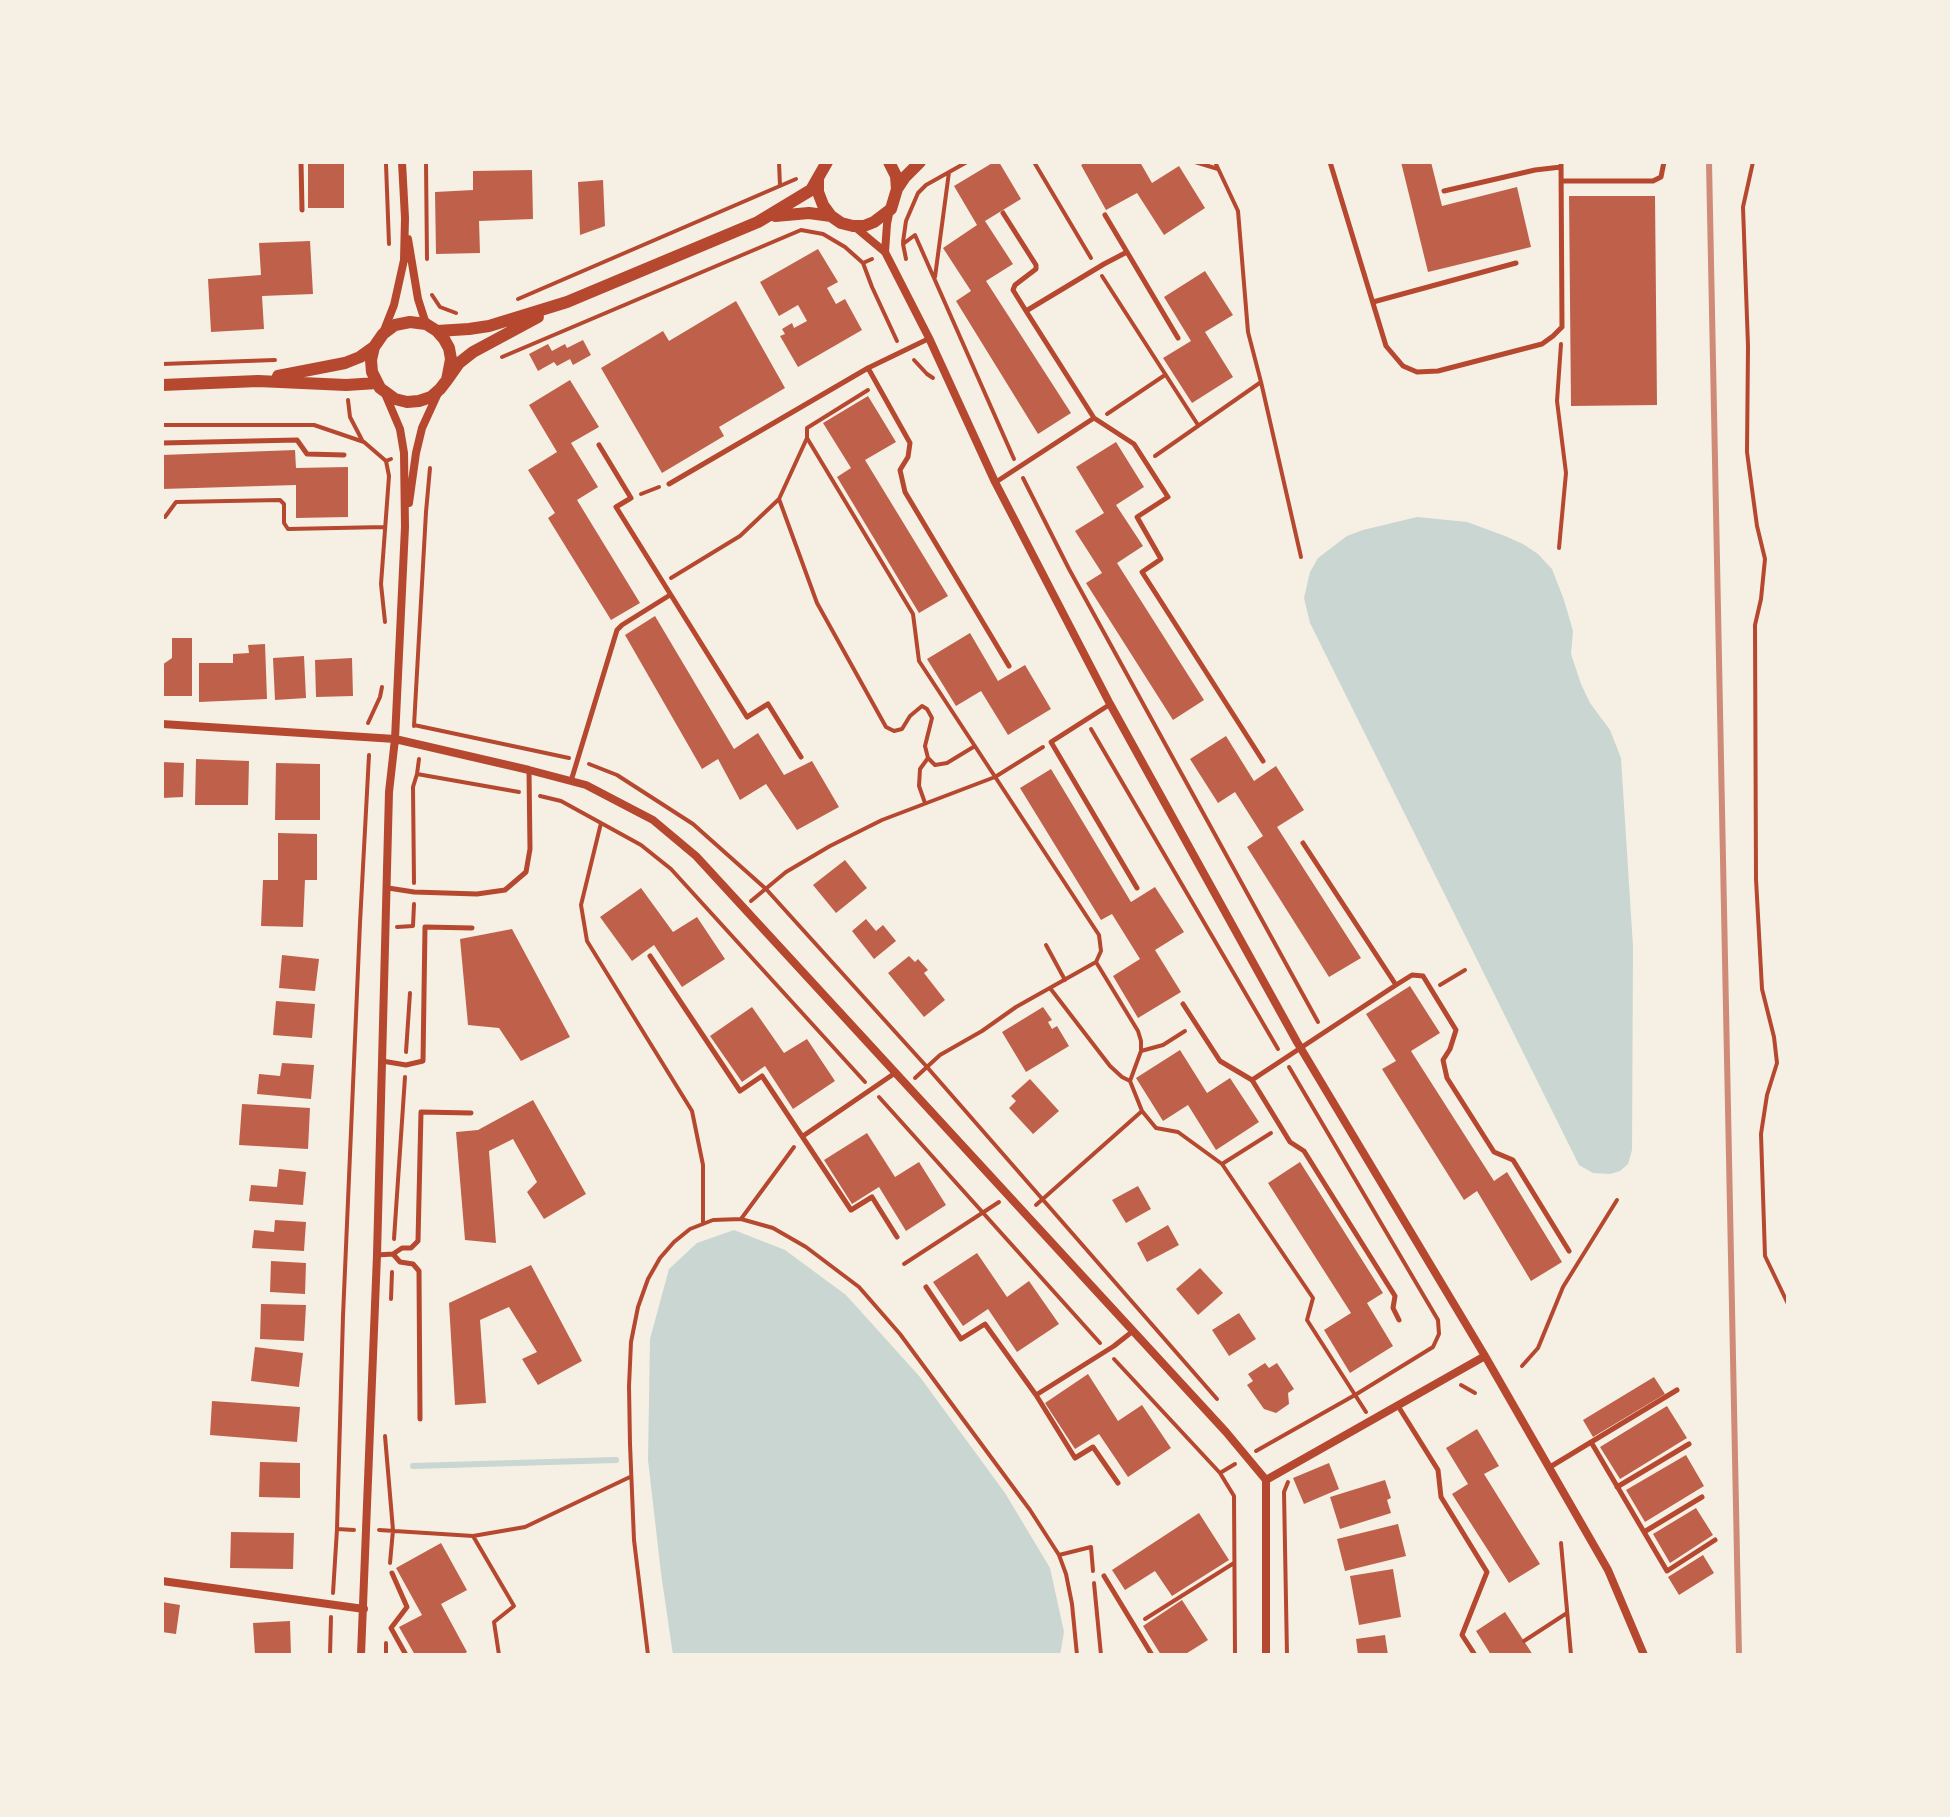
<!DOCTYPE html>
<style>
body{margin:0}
#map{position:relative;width:1950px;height:1817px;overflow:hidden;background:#f6efe4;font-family:"PT Sans",sans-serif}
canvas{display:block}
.frame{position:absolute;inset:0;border:164px solid #f6efe4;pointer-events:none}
</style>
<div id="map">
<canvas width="1950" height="1817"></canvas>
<div class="frame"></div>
</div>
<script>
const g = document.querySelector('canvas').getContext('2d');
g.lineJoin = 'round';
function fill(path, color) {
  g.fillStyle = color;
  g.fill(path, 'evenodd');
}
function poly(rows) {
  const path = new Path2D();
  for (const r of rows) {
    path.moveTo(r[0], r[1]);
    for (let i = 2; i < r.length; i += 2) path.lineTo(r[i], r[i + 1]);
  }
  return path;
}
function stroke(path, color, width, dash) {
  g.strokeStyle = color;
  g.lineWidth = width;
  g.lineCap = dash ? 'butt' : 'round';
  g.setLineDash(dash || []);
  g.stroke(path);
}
const water = poly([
 [1417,517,1467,522,1505,536,1523,544,1538,554,1552,569,1564,600,1573,631,1571,654,1581,684,1590,703,1610,730,1621,758,1633,947,1632,1150,1628,1164,1620,1171,1610,1174,1593,1173,1579,1165,1310,623,1304,598,1310,572,1318,558,1347,536,1363,530],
 [734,1230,785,1250,846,1295,920,1377,1005,1493,1050,1568,1064,1632,1060,1655,673,1655,661,1573,648,1460,650,1339,669,1269,697,1243]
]);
const stream = poly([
 [413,1466,616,1460]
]);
const building = poly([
 [308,162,344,162,344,208,308,208],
 [994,162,999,162,1021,199,985,221,1013,264,986,281,1071,413,1038,434,956,301,971,291,943,248,977,225,954,186],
 [1087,162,1140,162,1152,183,1179,166,1205,208,1164,235,1137,193,1106,210,1081,165],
 [1401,162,1431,162,1442,206,1517,187,1531,247,1428,272],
 [532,170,533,219,479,221,480,253,436,254,435,192,473,190,473,171],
 [603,180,605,226,580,235,578,182],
 [1569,196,1655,196,1657,405,1571,406],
 [310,241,313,294,262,296,264,329,211,332,208,279,261,275,259,243],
 [818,249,838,282,827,288,836,304,845,299,862,330,798,367,780,336,785,334,782,329,792,323,794,328,807,321,798,305,779,316,760,282],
 [1205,271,1233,315,1205,332,1233,377,1192,403,1163,358,1191,341,1164,297],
 [736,301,785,388,719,427,724,436,662,473,601,368,663,331,669,341],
 [583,340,591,355,573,365,570,359,557,366,554,362,538,371,529,354,548,344,552,351,565,344,567,348],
 [570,380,599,427,571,443,598,487,577,500,640,603,611,620,548,518,555,513,528,470,557,452,529,405],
 [868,396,896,442,865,460,948,596,919,613,837,477,851,468,823,423],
 [1116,442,1144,487,1116,505,1143,546,1117,563,1204,700,1173,720,1086,583,1102,573,1075,531,1104,513,1076,467],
 [295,450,296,468,348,467,348,517,296,518,296,485,162,489,162,455],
 [655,616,734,749,758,733,784,775,812,761,839,807,797,830,766,784,740,800,718,759,702,769,625,635],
 [970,633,998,681,1025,665,1051,709,1008,735,981,691,956,706,927,659],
 [172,638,192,638,192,696,162,696,162,665,172,658],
 [265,644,267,699,199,702,199,663,233,663,233,654,249,653,248,645],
 [304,656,306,698,275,700,273,658],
 [352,658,353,696,316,697,315,660],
 [1226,736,1254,781,1276,766,1304,810,1277,827,1361,958,1329,977,1247,847,1263,836,1235,792,1218,803,1190,759],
 [196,759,249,761,248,805,195,805],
 [162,762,184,763,183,797,162,798],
 [276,763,320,764,320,820,275,820],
 [1051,769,1131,902,1155,887,1184,932,1155,950,1181,992,1138,1018,1113,976,1140,959,1112,914,1101,920,1020,788],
 [278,833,317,834,317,880,305,880,303,927,261,926,263,880,278,880],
 [845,860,867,888,836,913,813,885],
 [641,888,673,932,697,917,725,959,682,987,654,945,632,961,600,917],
 [866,919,876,931,883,925,896,941,874,959,852,931],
 [512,929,570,1037,521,1061,499,1028,468,1025,460,939],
 [282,955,319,959,315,991,279,988],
 [909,956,915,962,918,959,928,970,924,973,945,1000,924,1017,888,973],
 [1410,986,1440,1033,1411,1051,1494,1181,1507,1172,1562,1262,1531,1281,1477,1191,1464,1200,1382,1069,1396,1061,1366,1014],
 [276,1001,315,1004,312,1038,273,1035],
 [752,1007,784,1053,807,1039,835,1081,793,1109,765,1066,742,1082,710,1036],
 [1043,1007,1052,1020,1048,1022,1052,1029,1057,1026,1069,1046,1026,1072,1002,1032],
 [1180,1050,1207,1093,1230,1078,1259,1122,1216,1150,1188,1105,1163,1121,1136,1078],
 [282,1063,314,1065,311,1099,257,1094,259,1074,280,1076],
 [1030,1079,1059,1111,1033,1134,1009,1108,1016,1101,1011,1096],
 [533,1100,586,1194,544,1219,527,1192,537,1182,513,1139,489,1151,496,1243,465,1240,456,1132,478,1130],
 [242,1104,310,1108,308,1149,239,1145],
 [867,1133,895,1177,919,1162,946,1205,906,1231,879,1187,852,1204,824,1160],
 [1300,1162,1383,1293,1367,1303,1393,1346,1350,1373,1324,1330,1351,1313,1268,1183],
 [279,1169,306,1172,303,1205,249,1201,251,1185,277,1187],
 [1138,1186,1151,1209,1126,1223,1112,1200],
 [275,1220,306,1222,304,1251,252,1248,254,1230,274,1232],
 [1168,1225,1179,1245,1147,1262,1137,1243],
 [977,1253,1007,1297,1029,1281,1059,1324,1017,1352,988,1309,963,1326,933,1282],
 [271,1261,306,1263,305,1294,270,1292],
 [531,1265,582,1361,538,1385,522,1359,537,1352,509,1307,480,1320,486,1403,455,1405,449,1303],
 [1200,1268,1223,1293,1198,1315,1176,1289],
 [261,1304,306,1305,304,1341,260,1339],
 [1239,1313,1256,1339,1229,1356,1212,1330],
 [255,1347,303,1353,299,1387,251,1381],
 [1265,1363,1269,1368,1277,1363,1294,1389,1288,1393,1289,1404,1276,1413,1264,1409,1247,1385,1253,1381,1248,1374],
 [1088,1374,1118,1421,1142,1405,1171,1448,1128,1477,1099,1434,1075,1449,1045,1403],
 [1654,1377,1665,1394,1593,1437,1583,1420],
 [212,1401,300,1407,297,1442,210,1435],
 [1667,1406,1687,1438,1620,1479,1600,1447],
 [1477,1429,1499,1466,1484,1474,1540,1564,1509,1583,1452,1494,1468,1484,1446,1448],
 [1686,1455,1704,1486,1645,1522,1626,1490],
 [260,1462,300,1463,300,1498,259,1497],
 [1329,1463,1339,1489,1304,1504,1293,1478],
 [1385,1480,1391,1498,1387,1500,1391,1513,1340,1529,1330,1497],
 [1696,1508,1713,1535,1670,1563,1653,1534],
 [1199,1513,1229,1560,1172,1596,1155,1571,1125,1590,1112,1570],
 [1398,1524,1406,1556,1345,1571,1337,1539],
 [231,1532,294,1533,293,1569,230,1568],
 [441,1543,467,1590,441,1604,467,1652,462,1655,415,1655,399,1627,422,1615,396,1568],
 [1703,1555,1714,1573,1679,1595,1668,1577],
 [1393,1569,1401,1617,1359,1625,1350,1576],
 [1182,1600,1208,1640,1184,1655,1161,1655,1143,1626],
 [162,1602,180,1605,176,1634,162,1632],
 [1505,1612,1533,1655,1491,1655,1476,1631],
 [290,1621,291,1655,255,1655,253,1623],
 [1385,1635,1388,1655,1358,1655,1356,1639]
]);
const path = poly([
 [426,162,427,259],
 [779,162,780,186],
 [1034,162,1091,258],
 [1195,162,1218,169],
 [1215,162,1238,211,1248,332,1261,382,1301,557],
 [1753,162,1743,207,1748,346,1747,452,1757,526,1765,559,1761,599,1755,625,1756,879,1762,989,1774,1037,1777,1063,1767,1095,1761,1134,1765,1256,1788,1304],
 [386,164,389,244],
 [903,242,906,221,918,193,926,185,967,162],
 [906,259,903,244,915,235,1014,459],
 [863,263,872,287,897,341],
 [1102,276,1198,425],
 [935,277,949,172],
 [432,295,440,307,456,313],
 [518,299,796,179],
 [502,357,801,230,823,234,845,247,863,263,872,259],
 [914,360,927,374,933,378],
 [162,364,275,360],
 [348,400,350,417,362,440],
 [1107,414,1165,375],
 [162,425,314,425,364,442,386,461,391,459],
 [807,438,913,614,919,661,1099,935,1101,951,1096,962,1016,1007,982,1031,940,1055,915,1078],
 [1155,456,1261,382],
 [1023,478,1069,569,1318,1022],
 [641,494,659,487],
 [779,499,817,603,886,727,894,731,902,729,910,716,922,706,927,709,932,718,925,746,928,758,935,765,947,763,975,746],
 [162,517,165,517,176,502,280,500,284,504,284,523,288,529,385,527],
 [1559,548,1566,473,1557,401,1561,344],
 [671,578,740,536,779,499,807,438,807,428,868,390],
 [385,622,381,584,389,476,386,461],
 [368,723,380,697,382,687],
 [414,725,569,758],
 [414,726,426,512,430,468],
 [1091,729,1278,1049],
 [419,759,417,774,519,792],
 [589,764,617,775,693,824,766,889,927,1067,1217,1399],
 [540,796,561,801,641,845,671,869,865,1082],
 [925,803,919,786,920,769,928,758],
 [601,823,581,905,587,941,692,1111,703,1165,703,1224],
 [414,883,413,787,417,774],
 [751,901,786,872,830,846,882,820,995,777,1043,747],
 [397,927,413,926,414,904],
 [1046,945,1065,980],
 [1096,962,1138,1031,1141,1041,1141,1051,1130,1081,1142,1111,1156,1128,1178,1132,1222,1164,1313,1298,1307,1320,1366,1412],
 [1440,985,1465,970],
 [1050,988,1110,1066,1122,1077,1130,1081],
 [1141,1051,1163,1045,1185,1031],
 [406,1052,410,993],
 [879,1097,1100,1343],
 [1222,1164,1271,1133],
 [1036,1205,1142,1111],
 [741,1219,794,1147],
 [394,1239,405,1077],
 [904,1264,999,1202],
 [391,1299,392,1272],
 [1114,1359,1220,1473,1234,1496,1235,1655],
 [1522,1366,1538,1348,1563,1287,1617,1200],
 [1461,1385,1475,1393],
 [385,1436,393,1530,390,1563],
 [1256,1451,1355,1395,1433,1347,1439,1334,1438,1320,1289,1067],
 [1220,1473,1235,1464],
 [337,1529,354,1530],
 [379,1530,473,1536,514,1606,494,1622,499,1655],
 [473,1536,525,1527,630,1477],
 [1561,1543,1571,1655],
 [1059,1555,1091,1547,1093,1571],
 [1094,1583,1101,1655],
 [333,1593,337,1529,343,1316,360,923,369,755],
 [1145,1619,1234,1563],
 [1524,1641,1567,1613],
 [330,1655,331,1617],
 [386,1655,386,1643],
 [648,1655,634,1540,630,1444,629,1386,631,1342,638,1307,648,1279,660,1258,674,1242,690,1229,713,1220,741,1219,773,1228,806,1247,859,1287,900,1334,1030,1510,1059,1555,1066,1574,1072,1604,1077,1655],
 [1287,1655,1284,1492,1288,1482]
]);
const service = poly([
 [301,162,302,210],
 [1330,162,1386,346,1403,366,1417,372,1438,371,1542,344,1553,336,1562,327,1561,162],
 [1562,181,1653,181,1661,177,1664,162],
 [1444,191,1535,170,1561,167],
 [1003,213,1036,265,1036,269,1015,285,1013,290,1026,311],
 [1105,215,1127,252],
 [1373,302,1516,263],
 [928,339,868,368,910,443,908,457,900,470,905,492,1009,666],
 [1094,418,1134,444,1168,497,1137,517,1161,559,1142,572,1263,761],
 [162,443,297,440,307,454,344,455],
 [599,445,631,498,616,507,747,717,768,704,801,757],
 [996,482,1094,418,1026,311,1104,264,1127,252,1178,338],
 [669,484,868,368],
 [1109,705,1051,742,1137,888],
 [571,781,617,630,622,625,670,595],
 [1303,843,1396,985,1252,1080,1290,1142,1304,1151,1395,1296,1393,1308,1399,1320],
 [388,888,414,892,477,894,505,890,526,872,530,849,529,770],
 [650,956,740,1091,762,1076,851,1210,872,1197,897,1237],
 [1396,985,1412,975,1423,976,1456,1030,1450,1049,1443,1060,1447,1078,1494,1152,1513,1160,1569,1251],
 [1183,1004,1220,1061,1252,1080],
 [382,1061,406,1065,423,1061,425,927,472,928],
 [803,1136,895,1073],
 [393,1254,400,1262,413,1264,419,1271,420,1419],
 [377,1255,393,1254,402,1248,411,1248,418,1241,421,1112,471,1113],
 [926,1287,961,1339,985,1324,1036,1395,1075,1458,1093,1447,1118,1483],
 [1036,1395,1114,1346,1133,1331],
 [1398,1406,1438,1470,1441,1497,1487,1572,1462,1635,1475,1655],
 [1591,1442,1667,1571,1715,1540],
 [1550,1467,1677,1390],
 [1617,1487,1689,1444],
 [1644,1532,1702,1497],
 [392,1573,407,1607,391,1628,406,1655],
 [1104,1576,1152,1655]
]);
const minor = poly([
 [855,227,885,252,929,338,995,482,1110,704,1297,1042,1485,1356,1608,1570,1644,1655],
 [408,239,418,299,426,324],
 [885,252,887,224,890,209],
 [383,333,394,305,404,260,405,218,402,162],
 [409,503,416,453,422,428,438,393],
 [162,724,395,739,529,770,586,785,653,820,696,856,1226,1432,1266,1480,1266,1655],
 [1266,1480,1485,1356],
 [162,1581,364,1609],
 [361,1655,377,1255,389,792,395,739,405,527,404,453,400,429,386,396]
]);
const tertiary = poly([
 [889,162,896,176,897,189],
 [818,178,818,192,823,205,831,216,841,223,853,226,864,226,874,222,891,209,897,189,905,177,920,162],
 [775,216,809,213,831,216],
 [437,331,469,329,489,326,567,302,758,222,811,190,827,162],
 [278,376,345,363,360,357,374,347],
 [447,380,451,359,449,348,444,339,437,331,426,324,410,322,395,325,383,334,374,347,371,360,372,372,380,388,395,399,407,402,419,401,431,397,440,389,447,380,459,363,473,352,538,317],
 [162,385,258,381,346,385,377,383]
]);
const rail = poly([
 [1709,162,1739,1655]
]);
fill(water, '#c9d6d2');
stroke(stream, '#c9d6d2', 6);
fill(building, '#bf614a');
stroke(path, '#b5482f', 4);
stroke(service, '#b5482f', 5);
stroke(minor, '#b5482f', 8);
stroke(tertiary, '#b5482f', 12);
stroke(rail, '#cf8b77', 6);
</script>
